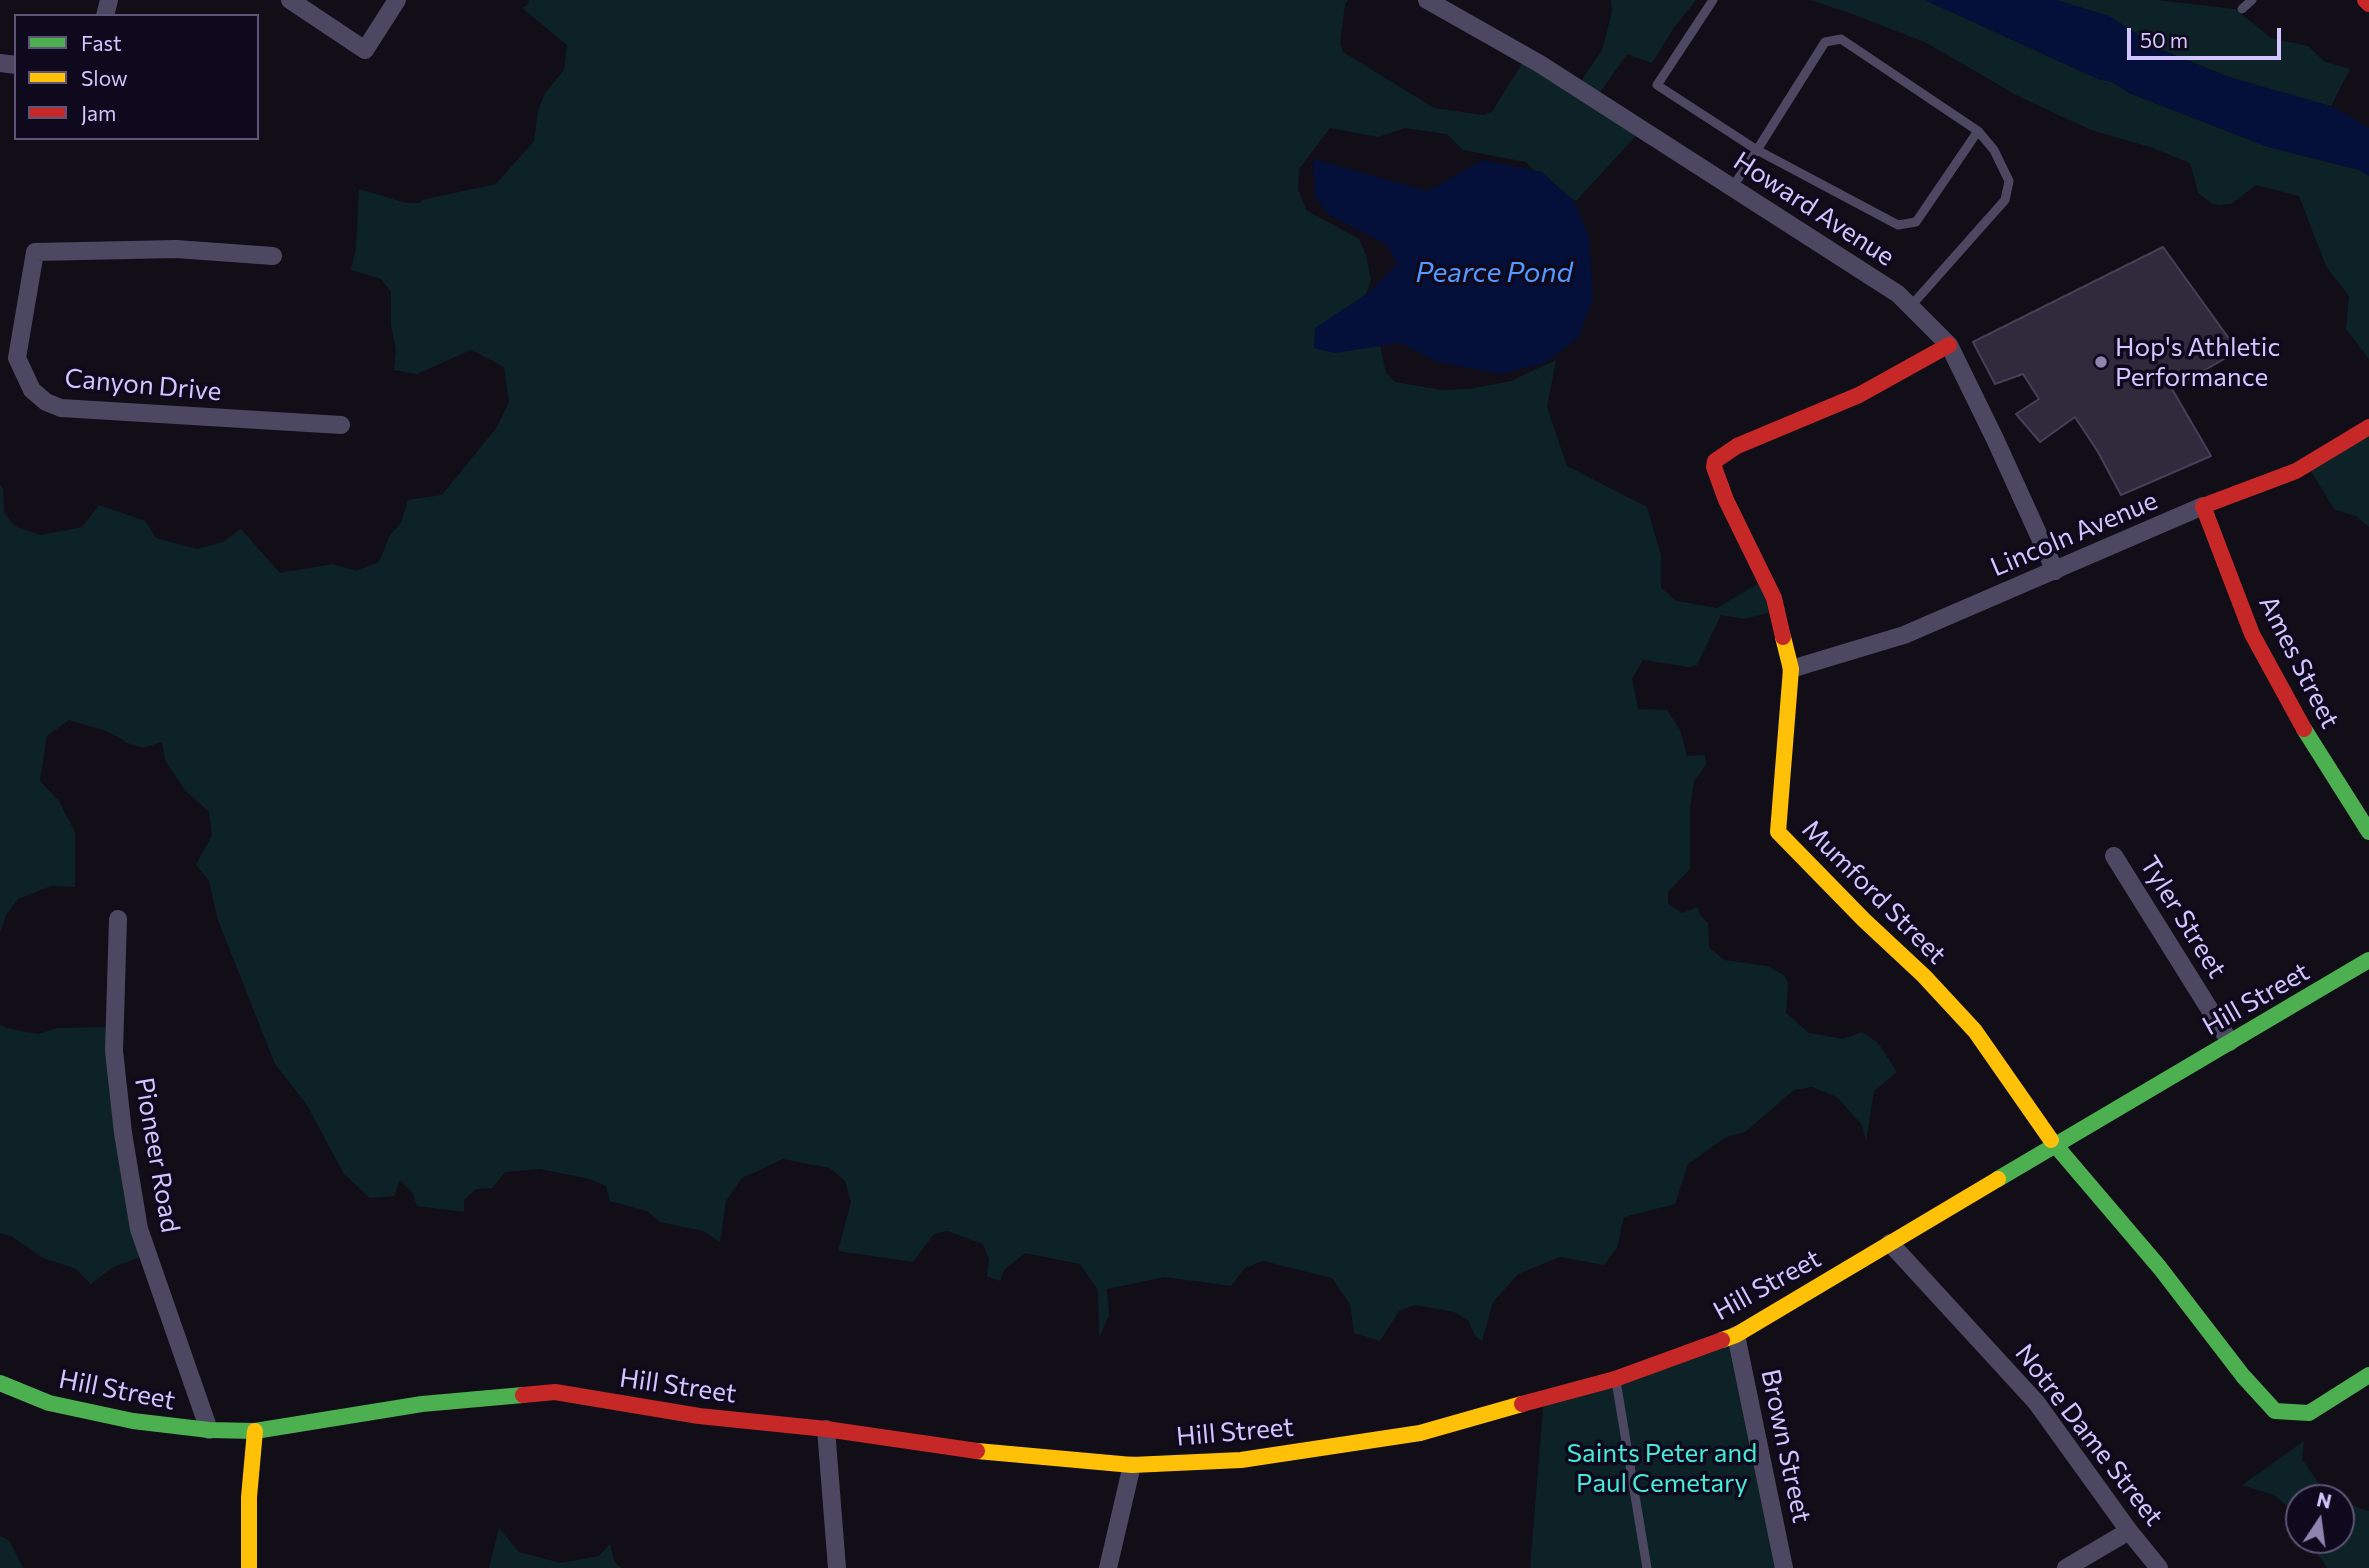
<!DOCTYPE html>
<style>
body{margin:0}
#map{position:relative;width:2369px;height:1568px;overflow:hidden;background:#110e18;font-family:Commissioner,sans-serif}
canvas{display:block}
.legend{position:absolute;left:14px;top:14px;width:245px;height:126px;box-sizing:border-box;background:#0f091d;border:2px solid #5d5477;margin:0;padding:9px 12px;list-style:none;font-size:21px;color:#d3c5ff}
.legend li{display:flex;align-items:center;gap:14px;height:35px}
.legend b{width:35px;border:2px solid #5d5477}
.north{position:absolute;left:2285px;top:1484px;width:70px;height:70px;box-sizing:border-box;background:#0f091d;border:2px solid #5d5477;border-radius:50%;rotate:13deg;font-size:19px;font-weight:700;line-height:28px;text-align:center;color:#d3c5ff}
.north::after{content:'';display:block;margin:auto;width:24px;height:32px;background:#8f85ae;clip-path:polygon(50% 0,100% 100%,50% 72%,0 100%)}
.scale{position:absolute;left:2127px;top:28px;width:154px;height:32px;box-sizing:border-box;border:4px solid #d3c5ff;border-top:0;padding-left:9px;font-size:21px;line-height:24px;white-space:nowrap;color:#d3c5ff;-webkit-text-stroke:5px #0f091d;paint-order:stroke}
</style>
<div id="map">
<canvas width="2369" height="1568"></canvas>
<ul class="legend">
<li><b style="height:9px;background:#4caf50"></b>Fast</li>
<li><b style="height:9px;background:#ffc107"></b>Slow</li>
<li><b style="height:9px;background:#c62828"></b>Jam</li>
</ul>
<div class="north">N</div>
<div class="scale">50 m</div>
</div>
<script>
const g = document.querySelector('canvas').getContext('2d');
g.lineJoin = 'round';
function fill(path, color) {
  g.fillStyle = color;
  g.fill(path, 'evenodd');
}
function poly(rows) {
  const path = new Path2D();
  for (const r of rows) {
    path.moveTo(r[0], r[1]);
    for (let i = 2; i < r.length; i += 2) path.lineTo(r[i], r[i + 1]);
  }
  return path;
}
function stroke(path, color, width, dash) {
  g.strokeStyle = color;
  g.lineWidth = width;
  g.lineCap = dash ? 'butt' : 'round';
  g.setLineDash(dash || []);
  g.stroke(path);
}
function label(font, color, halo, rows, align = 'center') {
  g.font = font + ' Commissioner,sans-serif';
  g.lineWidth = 7;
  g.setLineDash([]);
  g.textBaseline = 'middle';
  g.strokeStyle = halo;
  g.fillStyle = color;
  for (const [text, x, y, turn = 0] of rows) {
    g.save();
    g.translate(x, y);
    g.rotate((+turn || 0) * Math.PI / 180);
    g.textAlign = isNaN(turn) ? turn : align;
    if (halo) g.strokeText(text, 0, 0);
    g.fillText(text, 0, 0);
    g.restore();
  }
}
const green = poly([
 [529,0,1348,0,1345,4,1340,43,1343,52,1434,108,1483,115,1492,112,1526,57,1579,84,1602,50,1612,12,1611,0,1696,0,1673,29,1652,63,1627,54,1599,94,1642,129,1576,201,1544,182,1526,162,1463,150,1447,134,1405,128,1378,137,1330,128,1299,169,1298,189,1306,210,1359,239,1366,255,1371,280,1357,322,1380,345,1386,373,1395,382,1441,390,1469,389,1511,381,1556,360,1547,407,1567,466,1647,507,1661,555,1661,588,1677,601,1717,608,1764,580,1779,610,1744,619,1721,615,1697,665,1689,667,1643,660,1632,679,1638,709,1667,710,1680,730,1687,756,1705,755,1706,765,1694,781,1690,808,1690,869,1668,892,1668,904,1682,913,1698,907,1700,915,1708,923,1709,947,1724,960,1767,966,1784,975,1788,983,1786,1013,1809,1033,1843,1039,1862,1032,1878,1043,1897,1072,1874,1091,1866,1142,1862,1125,1837,1097,1812,1087,1794,1090,1745,1132,1726,1137,1688,1164,1675,1204,1624,1217,1617,1248,1604,1265,1560,1257,1518,1274,1493,1302,1482,1341,1475,1336,1468,1320,1454,1312,1415,1305,1399,1311,1380,1341,1354,1333,1350,1304,1332,1278,1263,1261,1245,1268,1231,1286,1165,1277,1107,1289,1109,1315,1099,1338,1098,1290,1080,1264,1025,1253,1004,1270,1000,1281,987,1276,989,1259,983,1244,947,1231,934,1234,913,1262,838,1251,851,1202,845,1181,830,1168,783,1159,742,1178,726,1201,720,1242,703,1231,660,1222,647,1211,610,1201,606,1186,590,1179,540,1169,505,1172,492,1188,476,1189,464,1200,464,1212,417,1206,413,1194,400,1180,394,1196,370,1198,344,1174,307,1105,275,1064,218,920,209,881,196,865,212,835,209,812,185,790,165,760,162,742,143,748,124,742,124,740,103,730,69,720,47,736,40,781,59,801,75,832,75,887,51,886,18,899,6,915,0,933,0,484,3,489,4,512,14,526,41,535,82,527,99,505,145,521,156,538,197,549,223,542,241,529,280,573,333,564,356,571,379,562,390,535,401,523,408,500,442,495,497,427,509,402,504,367,471,350,417,374,394,370,396,350,391,325,391,292,381,279,351,270,356,249,359,189,406,203,419,203,422,200,496,184,534,141,538,111,545,93,564,70,567,45,522,8,528,4],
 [1810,0,1925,0,2098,79,2112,82,2129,93,2268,147,2359,170,2369,176,2369,359,2346,329,2349,296,2326,266,2299,196,2256,185,2231,204,2219,205,2211,203,2198,193,2190,163,2150,147,2091,130,2016,95,1927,43,1852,14],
 [2056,0,2157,0,2235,9,2271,38,2308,46,2325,62,2350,69,2331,106,2251,86,2160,49,2109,16],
 [2369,429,2369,527,2357,517,2334,509,2308,466],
 [0,1024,6,1028,38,1034,58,1028,114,1027,144,1256,113,1267,91,1284,76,1269,41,1257,13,1237,0,1233],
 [1736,1335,1784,1568,1530,1568,1544,1398],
 [2304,1441,2302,1459,2322,1488,2340,1498,2299,1498,2299,1536,2287,1524,2287,1506,2274,1495,2242,1485],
 [2341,1499,2361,1509,2369,1511,2369,1568,2327,1568,2321,1558,2303,1540,2341,1540],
 [499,1528,519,1552,561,1563,599,1556,610,1544,614,1561,621,1568,489,1568],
 [0,1536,9,1540,23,1568,0,1568]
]);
const water = poly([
 [1925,0,2056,0,2109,16,2162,50,2226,76,2331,106,2353,118,2369,128,2369,176,2359,170,2268,147,2129,93,2112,82,2098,79],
 [1313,159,1428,191,1483,160,1542,172,1573,200,1589,237,1593,299,1578,338,1545,363,1502,374,1437,362,1400,343,1335,353,1314,348,1315,328,1368,293,1397,264,1386,244,1329,215,1315,197]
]);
const building = poly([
 [2163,247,2238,351,2172,389,2211,456,2121,495,2098,452,2075,417,2040,442,2016,414,2039,399,2023,374,1995,384,1973,342,2163,247]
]);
const lane = poly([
 [1713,0,1657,85,1757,150,1825,42,1841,39,1978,131,1994,150,2009,181,2005,200,1910,307],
 [2242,9,2252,0],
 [1732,188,1757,150,1898,225,1916,222,1978,131],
 [1616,1381,1647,1568]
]);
const street = poly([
 [290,0,365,50,397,0],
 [1427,0,1540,64,1898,294,1949,345,1995,439,2055,571],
 [105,16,109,0],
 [0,63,16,65],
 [273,256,176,249,35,252,17,358,32,390,46,402,61,408,341,425],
 [1791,669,1904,635,2203,506],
 [2114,856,2230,1042],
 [118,919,114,1051,123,1133,139,1229,209,1430],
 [1890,1243,2036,1402,2129,1531,2159,1568],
 [1736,1335,1784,1568],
 [826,1429,837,1568],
 [1108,1568,1132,1465],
 [2066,1568,2129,1531]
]);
const fast = poly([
 [2304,729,2369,832],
 [2051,1140,2160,1268,2243,1376,2275,1411,2309,1413,2369,1375],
 [1998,1179,2369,960],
 [0,1383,49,1403,133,1421,209,1430,255,1431,422,1404,523,1395]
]);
const slow = poly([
 [1783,637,1791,669,1778,832,1864,920,1924,976,1975,1031,2051,1140],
 [1722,1340,1736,1335,1998,1179],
 [977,1451,1132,1465,1241,1460,1420,1433,1522,1404],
 [249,1568,249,1497,255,1431]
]);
const jam = poly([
 [2365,0,2369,4],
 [1783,637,1774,598,1726,500,1714,467,1715,461,1737,446,1859,395,1949,345],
 [2304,729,2252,634,2203,506,2296,471,2369,427],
 [523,1395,555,1392,699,1416,826,1429,977,1451],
 [1522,1404,1615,1379,1722,1340]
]);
const markers = [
 [2101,362,7,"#8f85ae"]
];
const streetNames = [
 ["Howard Avenue",1814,209,33],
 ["Canyon Drive",143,385,5],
 ["Lincoln Avenue",2074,534,-23],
 ["Ames Street",2299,662,63],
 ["Mumford Street",1874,892,45],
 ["Tyler Street",2183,917,58],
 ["Hill Street",2256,999,-30],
 ["Pioneer Road",157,1155,80],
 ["Hill Street",1767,1285,-29],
 ["Hill Street",678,1386,8],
 ["Hill Street",117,1390,11],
 ["Hill Street",1235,1432,-5],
 ["Notre Dame Street",2089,1435,52],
 ["Brown Street",1786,1446,78]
];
const poiNames = [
 ["Hop's Athletic",2115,347],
 ["Performance",2115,377]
];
const parkNames = [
 ["Saints Peter and",1662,1453],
 ["Paul Cemetary",1662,1483]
];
const waterNames = [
 ["Pearce Pond",1494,273]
];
fill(green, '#0d2226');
fill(water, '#041039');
fill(building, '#2f2a3c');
stroke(building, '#463f58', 2);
stroke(lane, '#4d4862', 9);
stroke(street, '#4d4862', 18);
stroke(fast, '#4caf50', 16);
stroke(slow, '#ffc107', 16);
stroke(jam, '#c62828', 16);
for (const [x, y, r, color] of markers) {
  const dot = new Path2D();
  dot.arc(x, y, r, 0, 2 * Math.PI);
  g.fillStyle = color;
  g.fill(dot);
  stroke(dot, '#0f091d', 2.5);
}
label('26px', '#d3c5ff', '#0f091d', streetNames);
label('26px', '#d3c5ff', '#0f091d', poiNames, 'left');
label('26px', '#45ebd8', '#0f091d', parkNames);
label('italic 28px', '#5399ff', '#0f091d', waterNames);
</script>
